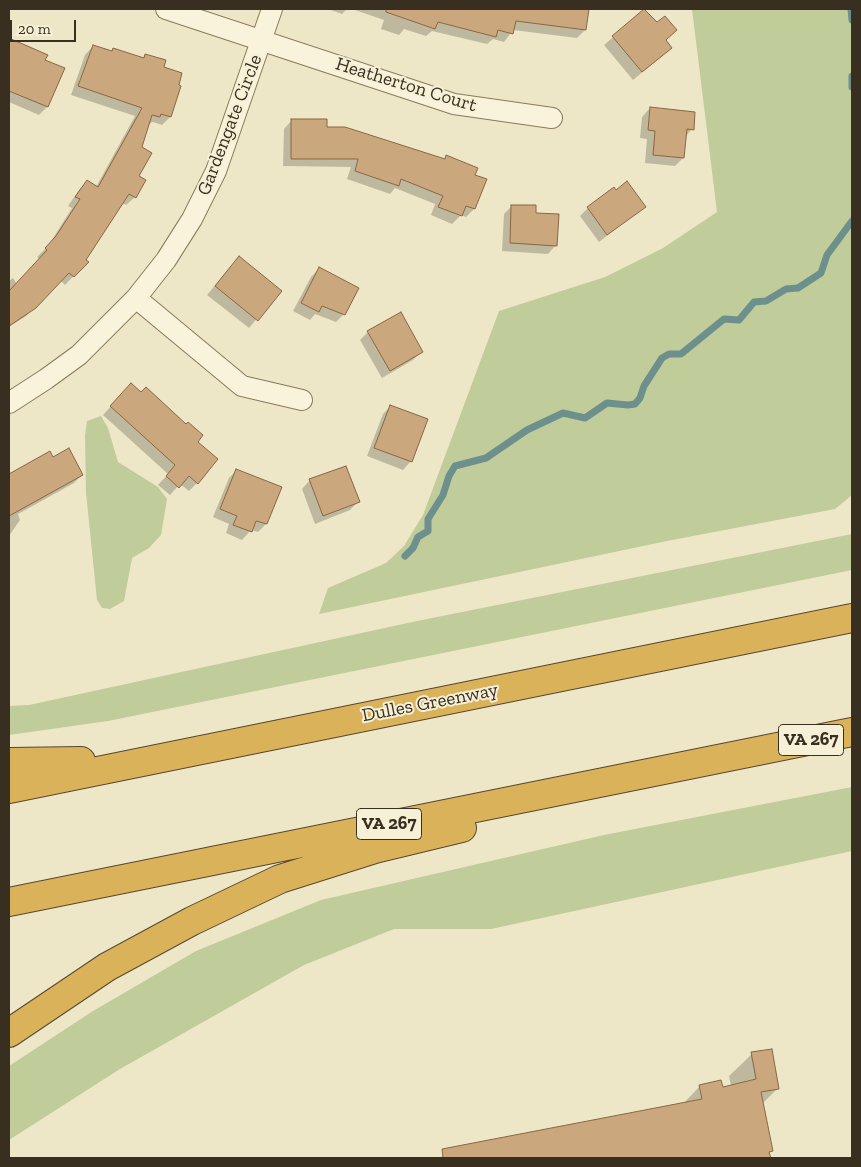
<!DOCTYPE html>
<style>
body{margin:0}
#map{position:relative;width:861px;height:1167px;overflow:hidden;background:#eee7c7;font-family:"Zilla Slab",serif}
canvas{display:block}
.frame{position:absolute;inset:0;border:10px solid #392f20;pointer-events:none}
.scale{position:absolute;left:10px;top:20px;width:66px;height:22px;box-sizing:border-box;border:2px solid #392f20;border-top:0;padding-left:6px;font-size:15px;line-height:18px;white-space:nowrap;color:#392f20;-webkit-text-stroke:4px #f5f0d6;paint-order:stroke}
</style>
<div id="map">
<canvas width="861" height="1167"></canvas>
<div class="frame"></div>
<div class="scale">20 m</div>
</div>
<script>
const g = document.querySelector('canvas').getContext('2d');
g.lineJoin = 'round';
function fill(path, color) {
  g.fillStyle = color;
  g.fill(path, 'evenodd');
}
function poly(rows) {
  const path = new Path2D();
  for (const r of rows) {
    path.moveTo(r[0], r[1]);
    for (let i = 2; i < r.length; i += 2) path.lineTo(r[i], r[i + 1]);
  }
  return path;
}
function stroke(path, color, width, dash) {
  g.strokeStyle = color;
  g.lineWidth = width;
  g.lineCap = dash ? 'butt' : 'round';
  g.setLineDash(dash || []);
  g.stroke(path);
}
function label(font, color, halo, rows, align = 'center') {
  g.font = font + ' "Zilla Slab",serif';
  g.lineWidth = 4;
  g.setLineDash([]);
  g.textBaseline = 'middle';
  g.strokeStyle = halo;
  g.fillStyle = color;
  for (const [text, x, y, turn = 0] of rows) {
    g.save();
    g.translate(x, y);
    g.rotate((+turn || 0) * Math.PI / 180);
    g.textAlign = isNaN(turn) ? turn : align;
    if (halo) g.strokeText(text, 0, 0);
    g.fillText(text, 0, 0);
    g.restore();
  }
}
const green = poly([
 [692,9,852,9,852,495,835,509,667,541,319,614,328,588,386,563,404,546,423,515,499,311,605,277,663,248,717,212],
 [101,416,108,428,118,462,158,487,167,499,161,535,149,548,132,558,124,601,110,609,102,608,97,600,86,493,85,435,87,421],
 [852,534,852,570,108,721,9,735,9,706,29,705,417,621],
 [852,787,852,851,491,929,394,929,304,965,120,1069,9,1140,9,1066,93,1011,196,951,321,900,604,835]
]);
const shadow = poly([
 [328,9,347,9,342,14],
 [352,9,588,9,585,30,577,38,513,30,504,42,493,39,487,44,432,31,426,36,404,29,399,35,381,29,384,20],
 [645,10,657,24,664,41,662,56,633,80,604,45],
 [93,46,111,52,114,49,142,59,145,55,163,68,181,74,170,117,162,125,153,122,148,124,140,148,135,197,126,205,122,203,85,260,87,262,65,285,60,280,26,316,9,327,9,281,13,278,17,284,40,259,37,257,48,246,72,208,68,206,79,190,87,181,96,187,135,116,71,95,85,55],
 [18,55,43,60,63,69,47,107,39,115,9,102,9,78],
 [650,108,692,129,685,137,683,158,675,166,645,163,647,139,640,138,642,117],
 [292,120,443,160,446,156,474,175,485,180,474,209,466,217,461,215,452,224,431,215,435,204,395,188,390,194,347,179,351,167,283,166,284,129],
 [512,206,556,245,548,254,502,251,504,214],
 [644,207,599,242,580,216,588,208],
 [231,266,280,291,249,328,207,295],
 [319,269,344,314,336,322,315,314,310,320,293,311,311,277],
 [368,332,421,352,413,360,382,378,360,340],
 [123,393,196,442,197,483,189,491,180,484,170,495,158,485,168,474,103,415],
 [391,406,411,461,403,470,367,456,383,414],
 [52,459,82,475,74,483,18,514,20,520,9,536,9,483],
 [237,470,280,487,266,524,258,532,251,530,242,540,226,533,229,524,213,517,229,478],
 [310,480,358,502,350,510,315,524,302,489],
 [752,1054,778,1088,762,1104,772,1151,768,1154,769,1158,440,1158,449,1150,682,1105,700,1086,722,1088,731,1086,729,1076]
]);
const stream = poly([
 [851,9,852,20],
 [852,76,852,87],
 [405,556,413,548,418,537,428,531,428,519,443,495,449,476,455,466,486,458,527,430,563,413,585,418,607,403,628,405,635,404,640,398,644,386,662,358,669,354,681,354,724,319,739,320,754,302,766,301,786,289,798,288,821,273,827,255,852,221]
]);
const building = poly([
 [386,9,589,9,586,30,516,21,513,34,498,30,496,37,438,22,435,29,386,12,386,9],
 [644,9,657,22,665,16,677,30,666,40,672,48,642,72,612,36,644,9],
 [9,38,48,55,45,60,65,68,48,107,9,91,9,38],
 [93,45,112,51,113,48,144,58,145,54,166,60,164,67,182,73,179,85,181,86,171,117,161,114,160,117,152,115,142,147,152,153,139,176,146,180,136,198,129,194,86,260,89,262,74,277,69,273,36,308,9,326,9,291,47,250,45,248,56,236,80,199,75,197,87,180,98,187,142,108,78,86,93,45],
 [650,107,695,112,694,130,687,129,684,158,653,155,655,131,648,130,650,107],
 [291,119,327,119,327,127,345,127,445,159,446,155,478,168,475,175,487,179,475,209,466,206,462,216,438,207,443,196,401,179,399,186,355,171,358,159,291,159,291,119],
 [627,181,646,207,607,235,587,207,614,187,616,190,627,181],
 [511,205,536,205,536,213,559,214,557,246,510,243,511,205],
 [239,256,282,291,258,321,215,286,239,256],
 [319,267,359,288,345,315,322,306,319,312,301,303,319,267],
 [401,312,423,352,390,371,367,331,401,312],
 [131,383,141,392,146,387,186,424,188,422,203,435,198,442,218,459,198,484,189,476,179,488,166,476,175,465,110,406,131,383],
 [390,405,428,419,412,462,374,448,390,405],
 [69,448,83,475,9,516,9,474,50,451,53,457,69,448],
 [346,466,360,502,323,516,309,479,346,466],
 [236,469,282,487,267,524,256,521,252,532,233,525,237,516,220,509,236,469],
 [772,1049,779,1089,761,1092,773,1151,769,1152,771,1158,443,1158,442,1149,702,1099,699,1085,721,1080,723,1087,756,1079,751,1052,772,1049]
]);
const street = poly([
 [166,9,454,104,552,118],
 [136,298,242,386,302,400],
 [9,403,46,379,79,355,136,298,166,260,192,219,216,171,272,9]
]);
const highway = poly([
 [9,762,81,761],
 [9,789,852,618],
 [9,902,852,732],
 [9,1033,107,967,192,921,280,879,375,849,462,828]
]);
const shields = [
 [811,740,65],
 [389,824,65]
];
const shieldNames = [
 ["VA 267",811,740],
 ["VA 267",389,824]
];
const streetNames = [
 ["Heatherton Court",406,85,17],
 ["Gardengate Circle",230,125,-69],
 ["Dulles Greenway",430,703,-11]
];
fill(green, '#c0cc9a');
fill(shadow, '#0003');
stroke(stream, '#6e908c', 7);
fill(building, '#cba77d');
stroke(building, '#886643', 1);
stroke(street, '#897a5c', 22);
stroke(highway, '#574730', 30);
stroke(street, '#f8f3da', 20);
stroke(highway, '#dab25a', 28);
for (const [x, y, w] of shields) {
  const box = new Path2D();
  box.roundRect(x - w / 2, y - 15.5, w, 31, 4);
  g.fillStyle = '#f5f0d6';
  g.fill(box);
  stroke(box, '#392f20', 1);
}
label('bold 18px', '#392f20', null, shieldNames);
label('19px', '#392f20', '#f5f0d6', streetNames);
</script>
